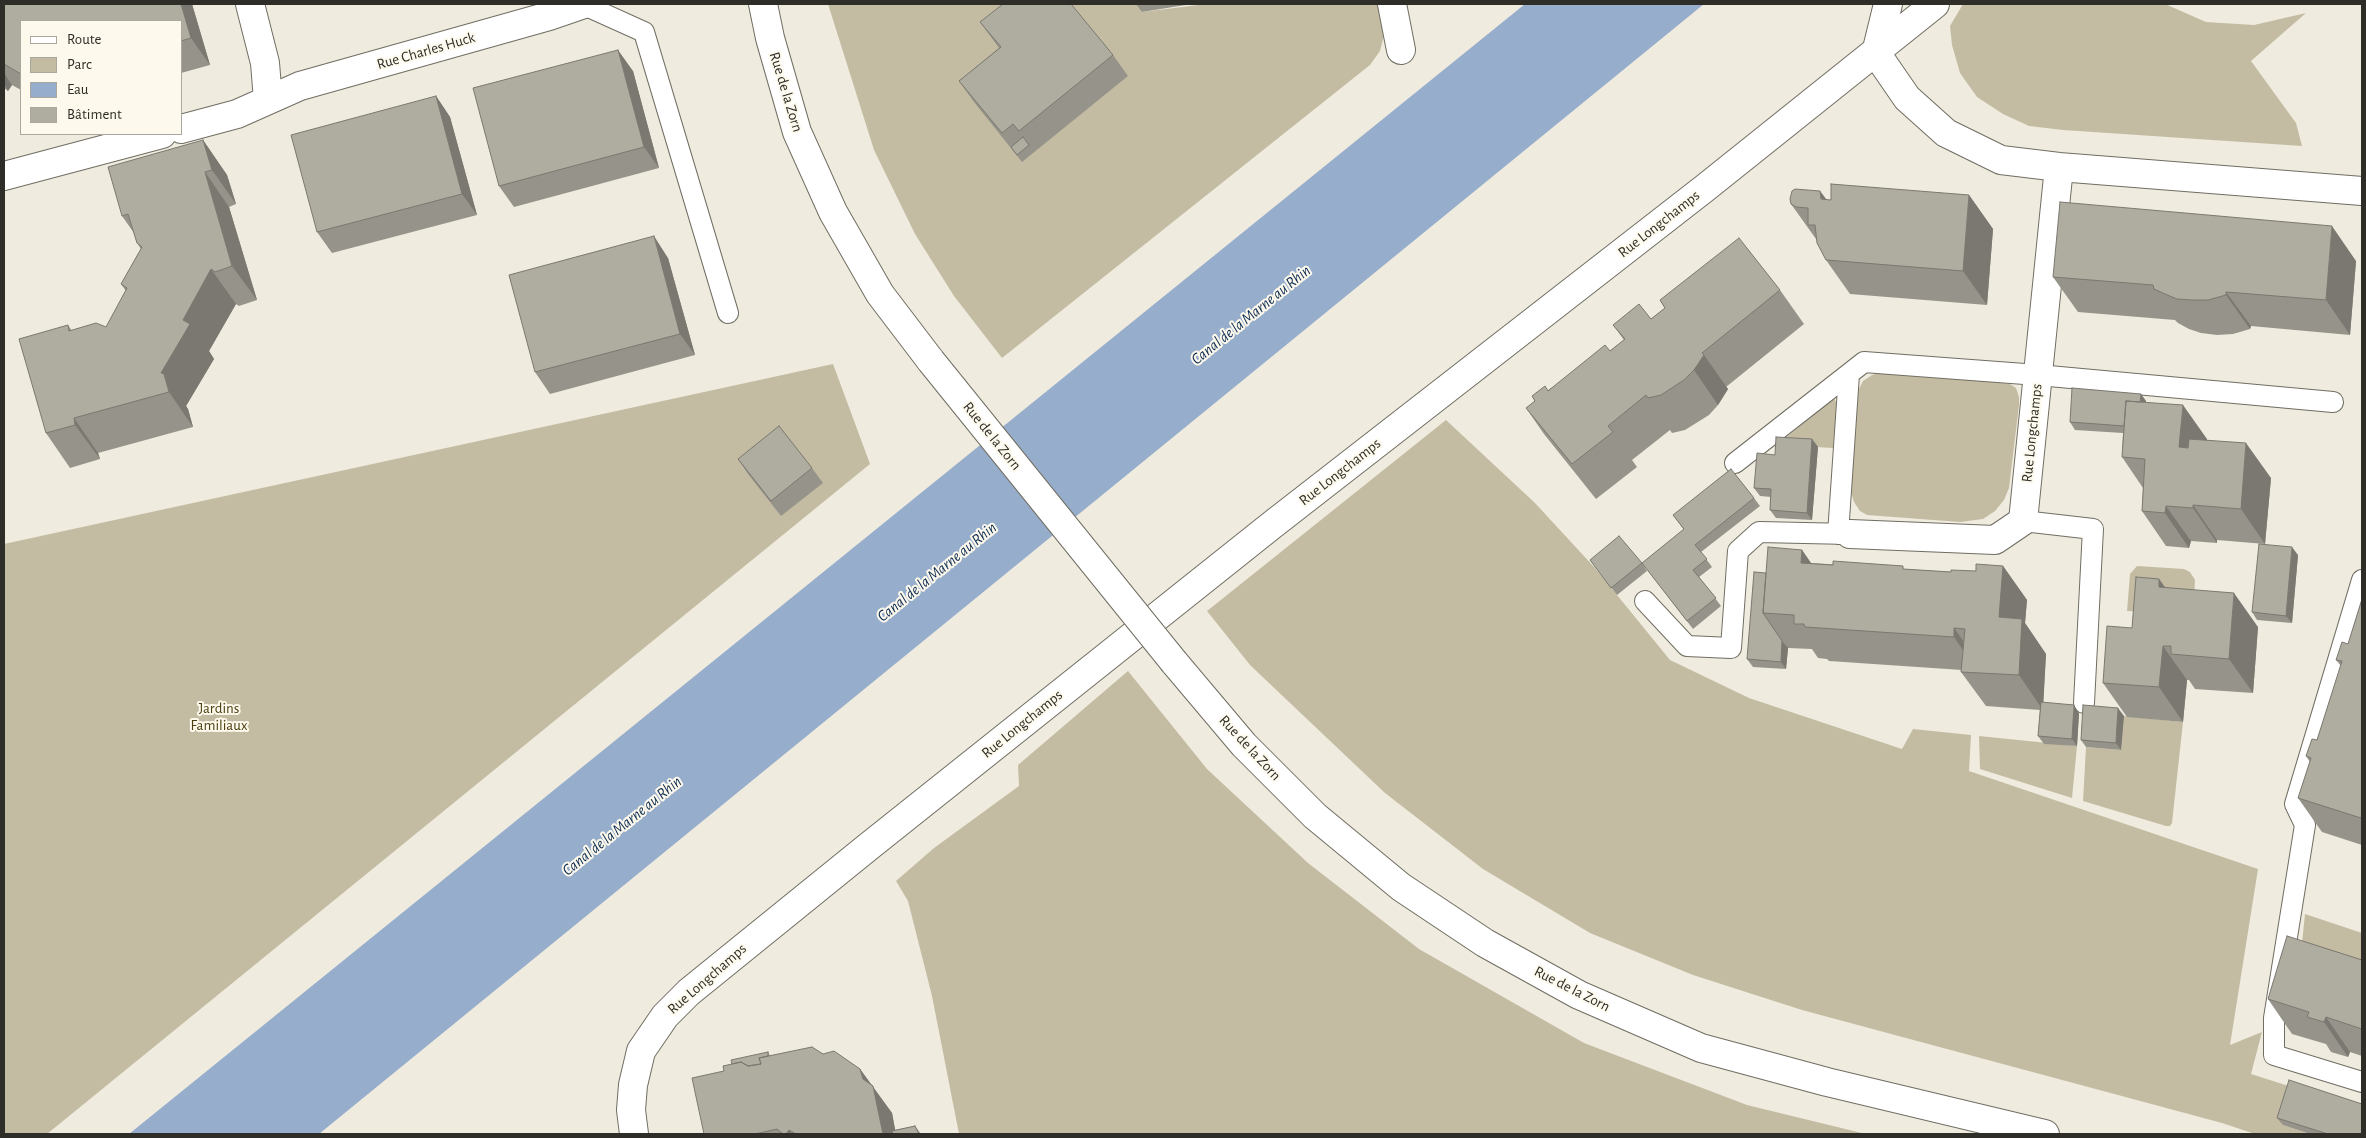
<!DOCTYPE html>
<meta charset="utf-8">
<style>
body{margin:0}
#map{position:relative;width:2366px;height:1138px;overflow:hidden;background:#efebdf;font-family:"Alegreya Sans",sans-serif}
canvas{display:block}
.frame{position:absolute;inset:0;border:5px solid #2e2d28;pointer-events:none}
.legend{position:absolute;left:20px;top:20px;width:162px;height:115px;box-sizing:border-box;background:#fdf9ec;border:1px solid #aaa79e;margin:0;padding:6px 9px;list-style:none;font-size:15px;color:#2e2d28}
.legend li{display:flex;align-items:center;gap:10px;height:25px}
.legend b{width:25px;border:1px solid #aaa79e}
</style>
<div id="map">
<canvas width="2366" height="1138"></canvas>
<div class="frame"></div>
<ul class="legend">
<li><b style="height:6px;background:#fff"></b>Route</li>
<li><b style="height:14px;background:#c4bca2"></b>Parc</li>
<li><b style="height:14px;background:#96adcb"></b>Eau</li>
<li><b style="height:14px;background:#afaca0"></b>Bâtiment</li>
</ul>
</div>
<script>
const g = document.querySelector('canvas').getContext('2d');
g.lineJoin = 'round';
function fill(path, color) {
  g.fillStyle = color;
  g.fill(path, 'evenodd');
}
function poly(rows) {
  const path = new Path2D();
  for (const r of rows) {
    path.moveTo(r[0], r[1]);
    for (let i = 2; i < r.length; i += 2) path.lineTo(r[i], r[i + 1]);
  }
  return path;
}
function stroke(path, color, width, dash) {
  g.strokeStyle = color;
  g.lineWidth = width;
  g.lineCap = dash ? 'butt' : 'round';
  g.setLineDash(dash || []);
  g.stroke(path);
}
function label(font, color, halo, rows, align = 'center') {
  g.font = font + ' "Alegreya Sans",sans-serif';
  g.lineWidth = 4;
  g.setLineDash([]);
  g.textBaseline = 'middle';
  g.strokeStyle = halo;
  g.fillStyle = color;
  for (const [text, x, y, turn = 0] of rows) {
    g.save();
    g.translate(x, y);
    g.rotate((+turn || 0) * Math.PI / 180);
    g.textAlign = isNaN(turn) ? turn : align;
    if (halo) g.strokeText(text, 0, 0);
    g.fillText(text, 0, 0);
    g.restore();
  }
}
const green = poly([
 [828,4,1140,4,1142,12,1206,4,1384,4,1385,31,1380,51,1370,65,1002,358,954,296,915,234,874,150],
 [1963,4,2165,4,2206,22,2254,25,2306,13,2251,61,2296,123,2302,146,2063,130,2029,126,2003,114,1977,97,1960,73,1952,45,1950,26],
 [833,364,870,464,47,1134,4,1134,4,544],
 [1881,372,2003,383,2010,384,2016,388,2019,397,2019,405,2009,488,2004,500,1995,511,1983,519,1960,522,1867,515,1860,511,1854,502,1851,492,1858,391,1863,381,1872,375],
 [1834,398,1837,404,1833,448,1781,445,1782,441],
 [1446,420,1535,503,1595,568,1670,660,1749,698,1902,749,1913,729,1971,735,1969,771,2258,869,2230,1045,2262,1032,2251,1074,2295,1088,2283,1125,2310,1134,2255,1134,2222,1123,1802,1010,1693,975,1590,933,1483,869,1385,793,1250,665,1207,611],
 [2137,566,2184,569,2190,572,2195,580,2193,614,2127,611,2130,574],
 [1128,671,1207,769,1308,863,1419,949,1584,1043,1747,1105,1866,1134,959,1134,932,996,908,901,896,881,934,848,1019,786,1018,765],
 [2124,716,2183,722,2172,823,2170,826,2166,826,2083,801,2086,747,2121,750],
 [1979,736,2077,746,2072,798,1980,769],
 [2305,914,2362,933,2362,986,2297,991]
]);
const water = poly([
 [1525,4,1704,4,319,1134,129,1134]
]);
const lane = poly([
 [584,5,644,32,728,313],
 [1735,463,1864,362,2038,375,2333,402],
 [2023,521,2093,529,2084,703],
 [1838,534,1849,374],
 [2362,580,2295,804,2305,825,2274,1018,2274,1055,2362,1082],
 [1645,601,1687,646,1731,648,1738,551,1759,532,1850,534]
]);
const street = poly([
 [250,4,265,63,268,100],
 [763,4,770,38,797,132,833,212,880,294,931,361],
 [1392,4,1401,50],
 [1876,53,1907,98,1946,133,2001,160,2059,167,2362,191],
 [1876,53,1888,4],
 [181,129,237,114,300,86,549,16,584,4],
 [4,176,162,134],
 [1850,534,1995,540,2023,521,2059,167],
 [1174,662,1244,745,1315,816,1401,887,1485,943,1579,995,1701,1048,1827,1082,2045,1134],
 [634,1134,631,1110,633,1085,641,1051,665,1016,689,992,868,847,1272,525,1705,188,1935,4]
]);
const streetBridge = poly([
 [931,361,1174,662]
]);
const wall = poly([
 [4,4,192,4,210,65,181,73,181,21,21,21,21,90,12,85,8,91,4,88],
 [1136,4,1192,4,1142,12],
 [980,22,1113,55,1128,76,1022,162,974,102,959,81,999,48],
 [633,71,659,168,514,207,499,186],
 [436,96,450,117,477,215,332,253,317,232],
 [203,140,227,175,236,204,229,207,257,300,239,306,236,304,209,351,214,359,186,406,188,409,193,427,98,453,100,459,70,468,46,433,68,325,72,331,106,327,126,291,121,284,141,249,137,243,134,233,122,216],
 [1820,191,1827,200,1831,200,1969,195,1993,229,1987,305,1850,294,1826,260,1816,239,1791,204],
 [668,258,695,355,550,394,535,372],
 [2356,261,2350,335,2251,326,2250,329,2233,334,2217,335,2201,333,2189,329,2178,323,2175,320,2078,312,2053,277],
 [1780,290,1804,324,1726,387,1728,389,1718,405,1709,415,1685,430,1672,433,1670,430,1632,460,1637,467,1596,499,1544,434,1526,408,1535,401,1532,396,1548,390,1610,351,1624,340,1613,325,1651,319,1665,308,1660,300],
 [2141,394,2146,402,2207,440,2271,478,2265,544,2217,540,2217,543,2191,541,2189,548,2166,546,2142,511,2143,488,2122,457,2123,433,2075,430,2070,422],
 [1812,439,1818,447,1812,520,1776,518,1770,510,1771,497,1760,496,1754,488,1775,455],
 [738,459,812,468,823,483,781,516,748,474],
 [1754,498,1760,506,1701,552,1712,567,1699,577,1721,606,1693,629,1642,563,1684,530,1673,515],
 [1802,550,1811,563,1951,572,1976,571,2003,566,2027,600,2025,623,2046,654,2043,702,2079,713,2077,746,2044,744,2038,736,2040,710,1986,706,1961,672,1962,670,1829,661,1827,659,1818,658,1812,649,1788,648,1786,669,1753,667,1747,659,1766,573],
 [2298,555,2292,623,2257,620,2252,612],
 [1590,560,1642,563,1647,571,1617,595],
 [2159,579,2165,587,2258,627,2253,693,2195,689,2189,680,2187,680,2183,722,2127,717,2103,683,2132,628],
 [2362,599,2362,845,2322,832,2298,798,2310,762,2306,756,2317,740,2341,666,2336,660,2348,644],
 [2124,716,2121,750,2086,747,2081,740],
 [2362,960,2362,1056,2350,1052,2348,1057,2331,1052,2326,1044,2292,1034,2268,999],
 [768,1052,770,1056,823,1054,860,1069,892,1113,895,1130,915,1126,921,1134,704,1134,724,1071,732,1064],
 [2277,1118,2362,1134,2310,1134,2283,1125]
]);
const shadedWall = poly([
 [181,4,192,4,210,65,191,38],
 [618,50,633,71,659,168,644,147],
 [4,73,12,85,8,91,4,84],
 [436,96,450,117,477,215,462,194],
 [203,140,227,175,236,204,212,170],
 [205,172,229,207,257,300,232,266],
 [1820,191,1845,226,1821,199],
 [1969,195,1993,229,1987,305,1963,271],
 [2332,226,2356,261,2350,335,2326,300],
 [654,236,668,258,695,355,680,334],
 [211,269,236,304,209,351,214,359,186,406,188,409,193,427,169,392,161,373,183,320],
 [2226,292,2251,326,2250,329,2226,295],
 [1704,355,1728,389,1718,405,1694,370],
 [2141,394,2146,401,2144,435,2138,427],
 [2183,405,2207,439,2203,482,2179,447],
 [74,418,98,453,100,459,75,425],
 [1812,439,1818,447,1812,520,1807,513],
 [2246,443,2271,478,2265,544,2241,509],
 [2193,505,2217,540,2217,543,2193,508],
 [2166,506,2191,541,2189,548,2165,513],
 [2292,547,2298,555,2292,623,2286,616],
 [1802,550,1826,585,1801,563],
 [2003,566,2027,600,2025,623,2046,654,2043,710,2019,675,1999,617],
 [2159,579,2183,613,2159,587],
 [2234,593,2258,627,2253,693,2229,659],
 [1954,628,1979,663,1978,672,1954,637],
 [1782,641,1788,648,1786,669,1781,662],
 [2163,646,2187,680,2183,722,2159,687],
 [2074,705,2079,713,2077,746,2072,739],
 [2118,708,2124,716,2121,750,2116,743],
 [2326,1017,2350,1052,2348,1057,2324,1022],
 [860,1069,892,1113,896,1134,883,1134,863,1079],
 [789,1130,792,1134,786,1134]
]);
const building = poly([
 [4,4,181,4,191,38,181,41,181,21,21,21,21,74,4,64,4,4],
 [1003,4,1061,4,1062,5,1063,4,1071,4,1113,55,1019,131,1013,124,1002,133,959,81,1001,47,980,22,1003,4],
 [618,50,644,147,499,186,473,88,618,50],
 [436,96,462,194,317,232,291,135,436,96],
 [1023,137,1029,145,1017,155,1011,147,1023,137],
 [203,140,212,170,205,172,232,266,215,272,211,269,183,320,190,324,161,373,164,374,169,392,74,418,75,425,46,433,19,339,68,325,69,331,96,323,106,327,127,288,121,284,142,247,137,243,128,214,122,216,108,167,203,140],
 [1831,184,1969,195,1963,271,1826,260,1817,243,1815,225,1808,225,1808,208,1796,207,1791,204,1790,199,1792,191,1795,189,1820,191,1821,199,1831,200,1831,184],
 [2060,202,2332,226,2326,300,2226,292,2226,295,2208,300,2192,300,2177,299,2165,294,2154,289,2153,285,2053,277,2060,202],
 [654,236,680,334,535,372,509,275,654,236],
 [1739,238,1780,290,1702,353,1704,355,1694,370,1684,380,1661,395,1648,398,1646,395,1608,426,1613,432,1572,464,1526,408,1535,401,1532,396,1545,386,1548,391,1605,345,1610,351,1625,339,1613,325,1639,304,1651,319,1665,308,1660,300,1739,238],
 [2072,388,2141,394,2140,402,2126,401,2124,426,2070,422,2072,388],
 [2126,401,2183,405,2179,447,2188,448,2189,439,2246,443,2241,509,2193,505,2193,508,2166,506,2165,513,2142,511,2145,459,2122,457,2126,401],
 [779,426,812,468,771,501,738,459,779,426],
 [1776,437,1812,439,1807,513,1770,510,1771,489,1754,488,1757,453,1775,455,1776,437],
 [1731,469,1754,498,1695,545,1707,559,1693,570,1716,598,1687,621,1642,563,1684,529,1673,515,1731,469],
 [1619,536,1642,563,1611,588,1590,560,1619,536],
 [2259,544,2292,547,2286,616,2252,612,2259,544],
 [1768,547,1802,550,1801,563,1833,565,1833,561,1903,566,1903,569,1951,572,1951,570,1976,571,1976,564,2003,566,1999,617,2022,619,2019,675,1961,672,1965,629,1954,628,1954,637,1805,627,1804,624,1794,624,1794,615,1763,613,1768,547],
 [1754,572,1766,573,1763,613,1782,641,1781,662,1747,659,1754,572],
 [2136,577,2159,579,2159,587,2234,593,2229,659,2171,654,2171,646,2163,646,2159,687,2103,683,2107,626,2132,628,2136,577],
 [2362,599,2362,814,2361,818,2298,798,2311,758,2306,756,2312,739,2317,740,2342,661,2336,660,2342,642,2348,644,2362,599],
 [2041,702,2074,705,2072,739,2038,736,2041,702],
 [2083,705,2118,708,2116,743,2081,740,2083,705],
 [2287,936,2362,960,2362,1029,2326,1017,2324,1022,2307,1017,2309,1012,2268,999,2287,936],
 [812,1047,823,1054,834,1051,860,1069,863,1079,873,1086,883,1134,796,1134,789,1130,786,1134,783,1134,777,1129,755,1134,704,1134,692,1078,724,1071,723,1066,741,1062,748,1066,761,1064,759,1058,812,1047],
 [768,1052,768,1056,759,1058,761,1064,748,1066,741,1062,732,1064,731,1060,768,1052],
 [2289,1080,2362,1104,2362,1134,2328,1134,2277,1118,2289,1080],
 [915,1126,919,1134,893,1134,892,1131,915,1126]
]);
const streetNames = [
 ["Rue Charles Huck",426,51,-16],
 ["Rue de la Zorn",786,92,73],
 ["Rue Longchamps",1659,224,-38],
 ["Rue Longchamps",2032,433,-84],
 ["Rue de la Zorn",992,436,51],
 ["Rue Longchamps",1340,472,-38],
 ["Rue Longchamps",1022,724,-39],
 ["Rue de la Zorn",1250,748,47],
 ["Rue Longchamps",707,979,-41],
 ["Rue de la Zorn",1572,989,27]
];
const parkNames = [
 ["Jardins",219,708],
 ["Familiaux",219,725]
];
const waterNames = [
 ["Canal de la Marne au Rhin",1251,315,-39],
 ["Canal de la Marne au Rhin",937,572,-39],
 ["Canal de la Marne au Rhin",622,826,-39]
];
fill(green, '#c4bca2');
fill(water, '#96adcb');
stroke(lane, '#706d62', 22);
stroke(street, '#706d62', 30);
stroke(lane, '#fff', 20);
stroke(street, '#fff', 28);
stroke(streetBridge, '#706d62', 30, []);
stroke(streetBridge, '#fff', 28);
fill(wall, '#96948a');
fill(shadedWall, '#7a7870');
fill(building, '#afaca0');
stroke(building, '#7a7870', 1);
label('15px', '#2e2d28', '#fdf9ec', streetNames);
label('15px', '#4c3e11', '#fdf9ec', parkNames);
label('italic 16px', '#0a2b52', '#fdf9ec', waterNames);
</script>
